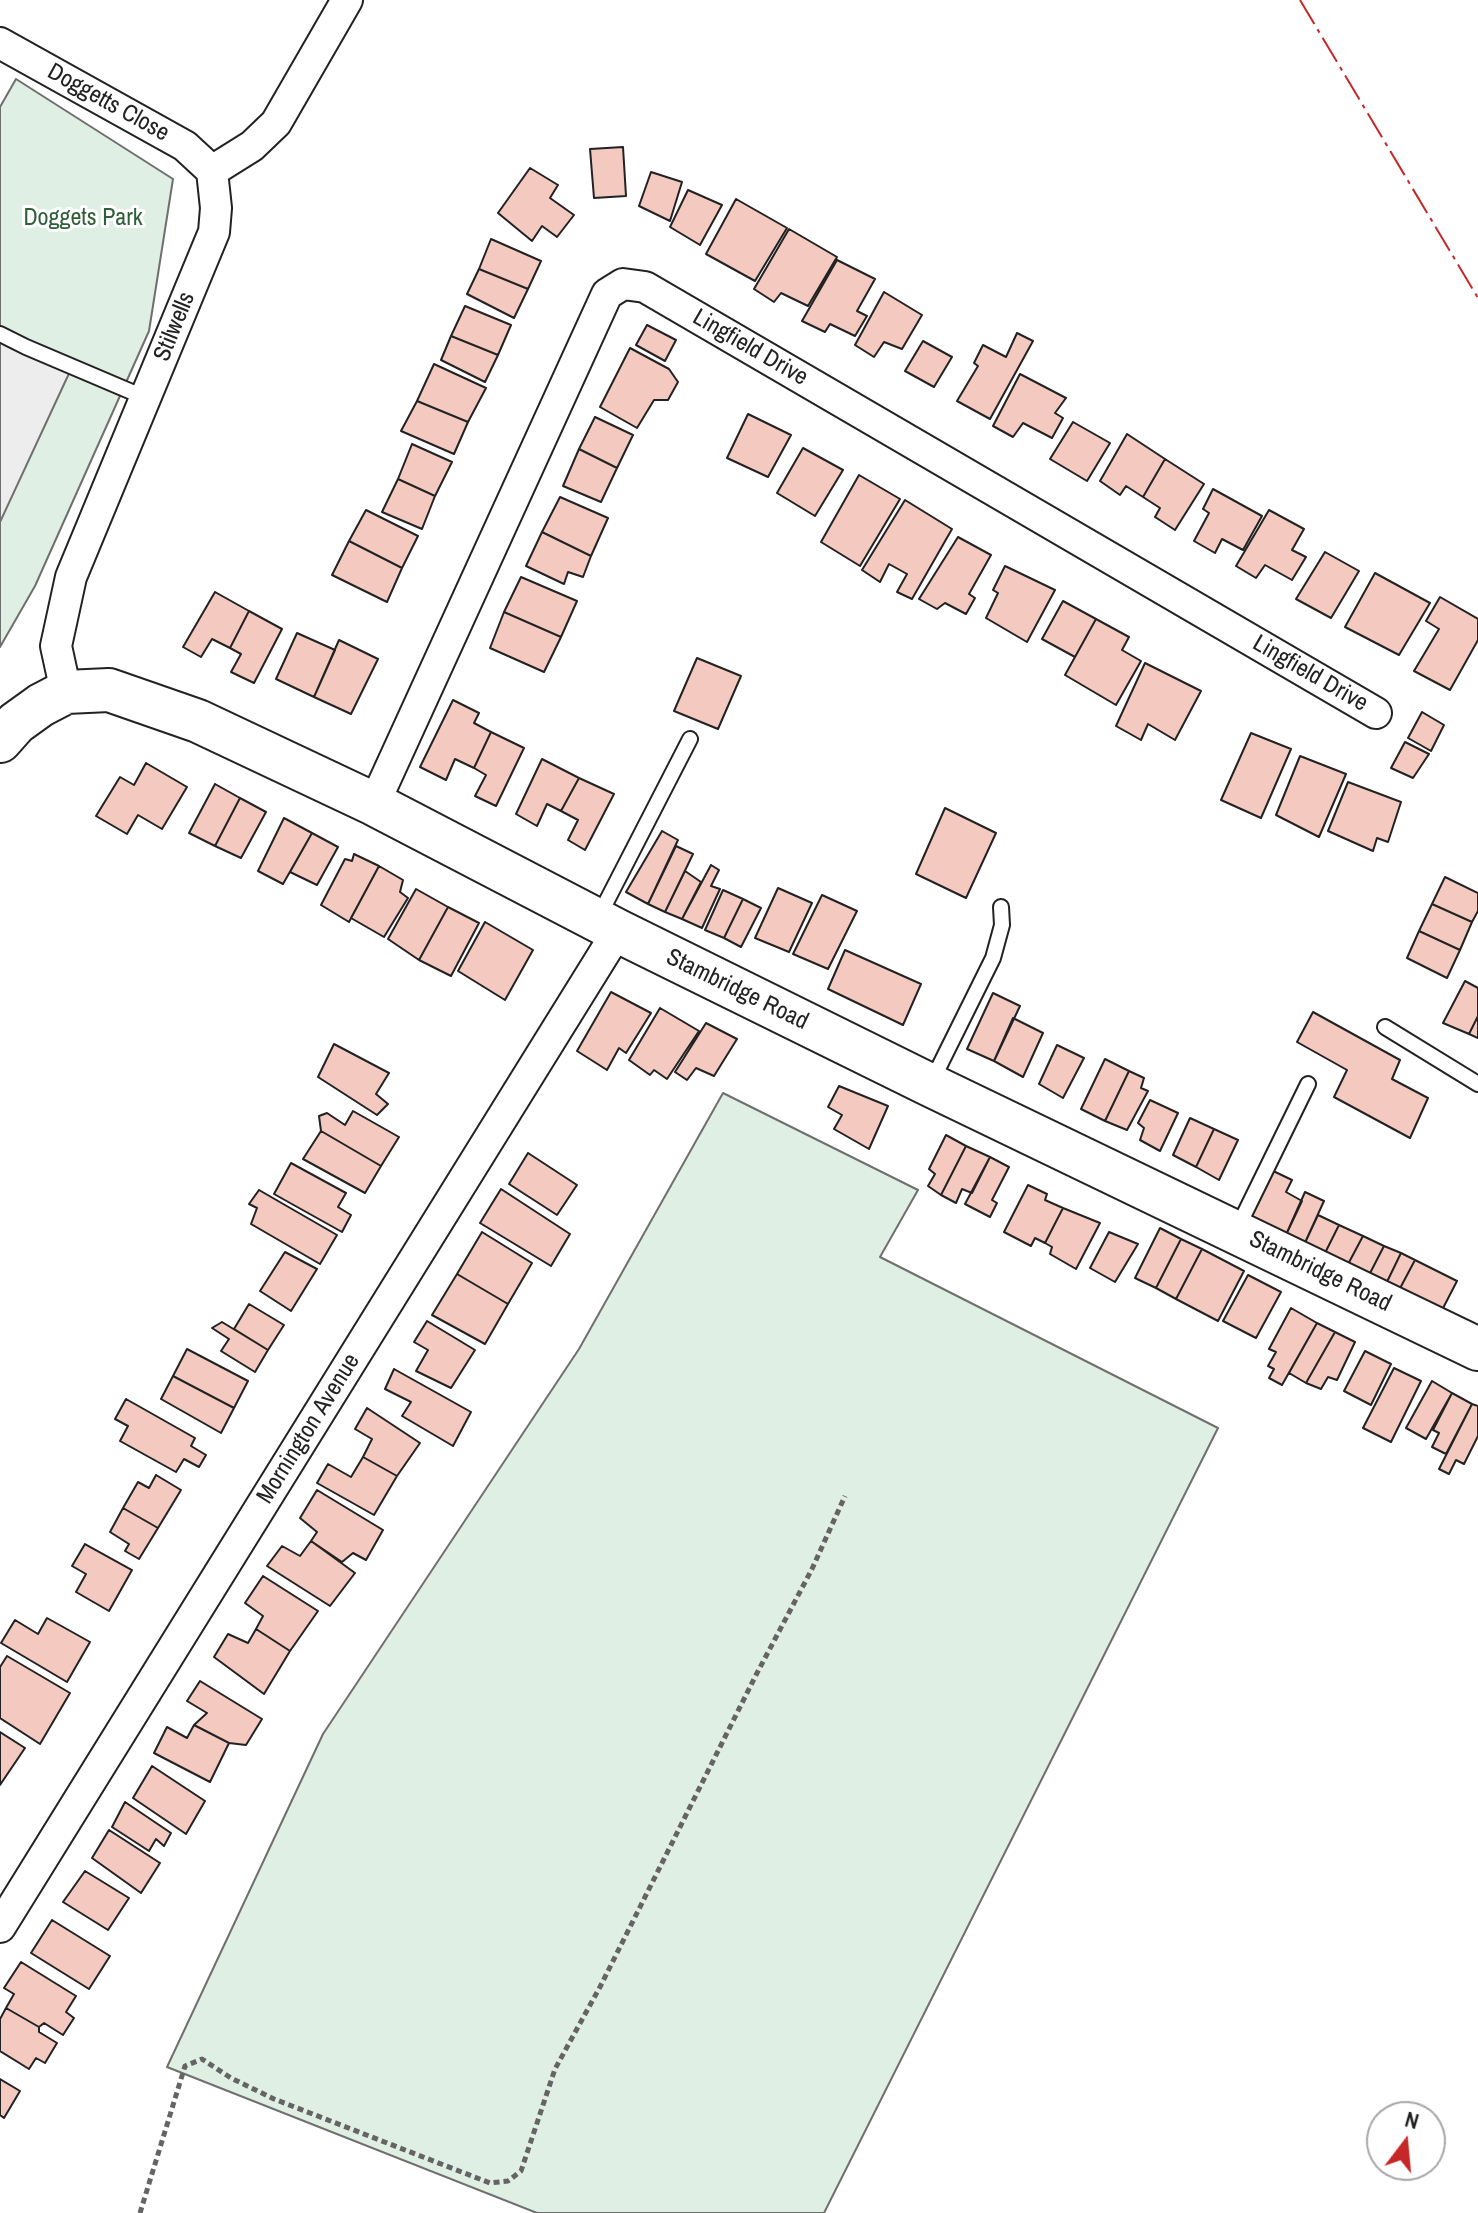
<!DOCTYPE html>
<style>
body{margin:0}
#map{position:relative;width:1478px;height:2213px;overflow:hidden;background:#fff;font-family:"Archivo Narrow",sans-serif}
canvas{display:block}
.north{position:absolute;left:1366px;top:2101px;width:80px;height:80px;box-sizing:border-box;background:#fff;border:2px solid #a7a7a7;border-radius:50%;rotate:16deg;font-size:22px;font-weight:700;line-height:32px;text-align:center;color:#222}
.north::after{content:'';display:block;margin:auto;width:28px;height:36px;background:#c62828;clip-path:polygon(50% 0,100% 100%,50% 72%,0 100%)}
</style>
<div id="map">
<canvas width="1478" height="2213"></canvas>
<div class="north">N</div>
</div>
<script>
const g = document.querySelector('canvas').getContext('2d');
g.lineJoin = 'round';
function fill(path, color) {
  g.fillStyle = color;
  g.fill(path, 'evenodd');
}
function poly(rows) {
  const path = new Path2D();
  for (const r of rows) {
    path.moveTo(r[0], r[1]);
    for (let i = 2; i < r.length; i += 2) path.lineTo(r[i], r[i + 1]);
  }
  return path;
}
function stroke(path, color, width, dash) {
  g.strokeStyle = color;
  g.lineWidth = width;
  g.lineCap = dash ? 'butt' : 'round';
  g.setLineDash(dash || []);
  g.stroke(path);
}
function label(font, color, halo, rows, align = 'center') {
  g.font = font + ' "Archivo Narrow",sans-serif';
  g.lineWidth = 6;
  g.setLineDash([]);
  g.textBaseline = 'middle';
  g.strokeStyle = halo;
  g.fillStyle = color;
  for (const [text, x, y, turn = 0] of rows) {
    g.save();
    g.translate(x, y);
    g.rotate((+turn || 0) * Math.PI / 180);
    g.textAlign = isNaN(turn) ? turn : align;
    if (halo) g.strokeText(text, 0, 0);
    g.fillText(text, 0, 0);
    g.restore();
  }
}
const green = poly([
 [16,79,173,179,149,331,35,586,0,647,0,107,16,79],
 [723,1093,918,1190,880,1257,1218,1428,824,2213,537,2213,167,2067,323,1734,579,1349,723,1093]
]);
const parking = poly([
 [0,326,72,367,0,522,0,326]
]);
const building = poly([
 [623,147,626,196,594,198,590,149,623,147],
 [530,168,558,185,550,198,574,215,557,237,542,226,532,241,498,213,530,168],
 [651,172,682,182,670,221,639,206,651,172],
 [688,190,722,205,700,245,670,227,688,190],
 [736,199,787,228,755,281,706,254,736,199],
 [789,229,837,257,808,306,781,293,774,302,754,289,789,229],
 [491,239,541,261,528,289,479,269,491,239],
 [837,260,875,279,857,311,867,316,855,336,830,324,825,332,802,321,837,260],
 [479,269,528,289,514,318,467,294,479,269],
 [884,292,922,315,902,349,884,342,874,357,855,345,884,292],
 [465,306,511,325,498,355,451,336,465,306],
 [647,325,676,340,665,361,636,345,647,325],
 [1017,333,1033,341,990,419,957,401,978,366,974,363,983,345,1006,357,1017,333],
 [451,336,498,355,485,382,441,360,451,336],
 [923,341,952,357,934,387,905,371,923,341],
 [630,348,669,369,678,382,668,400,654,400,637,428,600,407,630,348],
 [434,364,486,388,468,422,417,401,434,364],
 [1020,374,1066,398,1055,413,1063,418,1052,438,1023,423,1013,437,993,426,1020,374],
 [417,401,468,422,454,454,401,431,417,401],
 [748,414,791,435,768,477,727,458,748,414],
 [595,417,633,435,617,468,579,449,595,417],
 [1073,422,1110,443,1087,481,1050,459,1073,422],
 [1127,434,1165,459,1143,497,1126,486,1120,495,1100,481,1127,434],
 [412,444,452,462,435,496,398,479,412,444],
 [803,448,843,470,815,516,777,493,803,448],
 [579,449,617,468,601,502,563,486,579,449],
 [1165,459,1204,484,1175,530,1155,517,1160,508,1143,497,1165,459],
 [859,475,900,499,860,566,821,542,859,475],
 [398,479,435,496,422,529,382,512,398,479],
 [1213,489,1262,516,1243,550,1222,539,1215,553,1194,541,1209,513,1203,509,1213,489],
 [560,497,608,518,591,556,542,532,560,497],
 [905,500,952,529,912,599,897,592,907,574,889,564,880,582,862,570,905,500],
 [366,510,418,536,402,568,349,541,366,510],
 [1269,510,1304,529,1292,550,1306,557,1292,580,1265,565,1256,578,1236,566,1269,510],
 [542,532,591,556,583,577,568,572,564,584,526,566,542,532],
 [958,537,991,555,969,594,975,598,966,614,945,603,937,609,919,599,958,537],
 [349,541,402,568,387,602,332,575,349,541],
 [1325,552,1359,571,1331,618,1296,599,1325,552],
 [1005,566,1055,590,1027,642,986,618,998,593,993,590,1005,566],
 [1375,573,1430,603,1399,655,1345,627,1375,573],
 [521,577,577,601,561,637,504,612,521,577],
 [215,592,249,611,230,648,212,639,201,657,183,647,215,592],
 [1440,597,1478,619,1478,640,1450,690,1414,671,1439,629,1426,621,1440,597],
 [1063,601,1096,619,1075,657,1042,639,1063,601],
 [249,611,282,629,254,683,231,672,241,654,230,648,249,611],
 [504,612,561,637,544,672,490,648,504,612],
 [1096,619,1129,637,1122,650,1141,661,1116,705,1065,675,1096,619],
 [297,633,335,650,314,697,276,679,297,633],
 [339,640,378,659,351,714,314,697,339,640],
 [697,658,741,676,718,729,674,711,697,658],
 [1145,663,1201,691,1175,740,1148,724,1141,740,1116,726,1145,663],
 [453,700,479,713,474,723,491,732,474,768,455,759,446,780,420,767,453,700],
 [1422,712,1444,725,1431,751,1408,738,1422,712],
 [491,732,524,748,496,806,475,796,486,775,474,768,491,732],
 [1251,733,1291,749,1261,818,1221,800,1251,733],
 [1405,742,1429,754,1413,778,1391,768,1405,742],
 [1300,756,1346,774,1319,837,1276,815,1300,756],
 [542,759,579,778,561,811,547,804,537,826,516,814,542,759],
 [146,763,187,787,162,829,138,815,127,834,96,816,120,777,134,785,146,763],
 [579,778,614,794,585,850,568,840,578,820,561,811,579,778],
 [1348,782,1401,802,1388,842,1377,838,1373,851,1328,831,1348,782],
 [215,784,240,798,215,846,189,833,215,784],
 [240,798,266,812,241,858,215,846,240,798],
 [945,808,996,833,966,898,916,874,945,808],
 [284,818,312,833,283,884,258,871,284,818],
 [662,831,678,840,648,904,626,892,662,831],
 [312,833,338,847,317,885,290,872,312,833],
 [676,846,693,854,665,912,648,904,676,846],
 [354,854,379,866,349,922,321,905,345,859,352,861,354,854],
 [711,865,719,870,711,886,720,889,702,928,682,919,711,865],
 [379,866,403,880,400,892,408,898,384,937,351,918,379,866],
 [685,871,701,882,682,919,665,912,685,871],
 [1445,877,1478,893,1478,911,1472,922,1432,904,1445,877],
 [778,888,812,903,789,952,755,938,778,888],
 [416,889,448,907,419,960,388,939,416,889],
 [723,890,743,899,724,938,705,930,723,890],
 [822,895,857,911,828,969,793,954,822,895],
 [743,899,761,908,741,947,724,938,743,899],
 [1432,904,1472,922,1460,950,1419,931,1432,904],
 [448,907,479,923,451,976,419,960,448,907],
 [485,922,533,950,505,1000,458,971,485,922],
 [1419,931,1460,950,1447,978,1407,958,1419,931],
 [845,950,921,984,903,1025,828,989,845,950],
 [1465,981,1478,988,1478,1016,1469,1034,1443,1023,1465,981],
 [611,992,651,1013,626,1053,619,1048,607,1070,577,1051,611,992],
 [993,993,1020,1006,994,1061,967,1049,993,993],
 [660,1008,699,1031,667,1079,654,1070,650,1075,629,1060,660,1008],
 [1313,1012,1400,1060,1392,1079,1428,1098,1410,1138,1334,1097,1347,1070,1297,1042,1313,1012],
 [1478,1016,1478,1038,1469,1034,1478,1016],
 [1013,1018,1043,1033,1023,1077,994,1061,1013,1018],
 [706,1023,737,1039,714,1076,696,1068,687,1080,675,1072,706,1023],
 [334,1044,389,1073,376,1094,388,1104,377,1115,318,1077,334,1044],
 [1057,1045,1084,1058,1063,1098,1039,1084,1057,1045],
 [1105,1059,1129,1071,1105,1121,1081,1109,1105,1059],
 [1129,1071,1144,1078,1141,1088,1148,1091,1127,1130,1105,1121,1129,1071],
 [839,1086,888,1106,869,1149,834,1129,842,1115,828,1107,839,1086],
 [1150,1100,1178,1113,1160,1151,1140,1140,1144,1128,1138,1123,1150,1100],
 [353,1111,399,1137,381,1166,321,1131,319,1116,327,1113,345,1125,353,1111],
 [1190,1118,1214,1129,1196,1167,1173,1155,1190,1118],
 [1214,1129,1238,1140,1219,1180,1196,1167,1214,1129],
 [321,1131,381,1166,365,1193,303,1159,321,1131],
 [946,1135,966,1146,941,1195,928,1186,935,1174,929,1169,946,1135],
 [966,1146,990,1157,972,1193,962,1189,956,1203,941,1195,966,1146],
 [528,1153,577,1185,557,1215,509,1184,528,1153],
 [990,1157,1009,1167,992,1200,997,1203,990,1217,965,1204,990,1157],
 [291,1163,346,1193,338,1207,351,1215,342,1232,274,1194,291,1163],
 [1267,1168,1292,1180,1286,1192,1302,1201,1285,1237,1244,1215,1267,1168],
 [1028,1185,1047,1194,1045,1200,1063,1208,1045,1243,1035,1238,1031,1246,1004,1232,1028,1185],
 [501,1189,570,1234,551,1266,480,1223,501,1189],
 [259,1190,337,1235,320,1264,251,1224,257,1208,249,1204,259,1190],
 [1305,1192,1324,1201,1303,1247,1285,1237,1305,1192],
 [1063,1208,1100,1223,1076,1269,1050,1254,1052,1247,1045,1243,1063,1208],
 [1318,1215,1339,1225,1323,1257,1303,1247,1318,1215],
 [1339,1225,1363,1236,1346,1268,1323,1257,1339,1225],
 [1160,1228,1181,1239,1156,1288,1135,1278,1160,1228],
 [482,1232,532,1263,508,1304,457,1274,482,1232],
 [1109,1232,1138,1244,1115,1282,1090,1268,1109,1232],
 [1363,1236,1384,1246,1367,1279,1346,1268,1363,1236],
 [1181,1239,1202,1249,1176,1299,1156,1288,1181,1239],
 [1384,1246,1401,1253,1384,1288,1367,1279,1384,1246],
 [1202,1249,1244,1271,1218,1321,1176,1299,1202,1249],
 [285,1252,317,1269,291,1311,260,1291,285,1252],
 [1401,1253,1415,1260,1397,1294,1384,1288,1401,1253],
 [1415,1260,1457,1281,1439,1316,1397,1294,1415,1260],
 [457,1274,508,1304,485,1344,432,1315,457,1274],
 [1248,1275,1281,1292,1256,1338,1223,1321,1248,1275],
 [249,1304,284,1325,268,1350,234,1329,249,1304],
 [1291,1308,1317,1323,1282,1385,1269,1378,1274,1369,1268,1366,1276,1352,1269,1349,1291,1308],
 [427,1321,475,1350,451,1388,416,1371,428,1350,414,1342,427,1321],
 [222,1322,268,1350,255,1372,221,1351,229,1339,212,1328,222,1322],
 [1317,1323,1335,1332,1306,1383,1289,1373,1317,1323],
 [1335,1332,1355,1342,1337,1380,1328,1377,1321,1389,1306,1383,1335,1332],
 [187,1349,248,1381,234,1408,173,1376,187,1349],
 [1365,1351,1391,1364,1371,1405,1344,1391,1365,1351],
 [1394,1368,1421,1381,1391,1442,1363,1428,1394,1368],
 [394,1369,471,1412,453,1446,402,1416,411,1402,385,1389,394,1369],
 [173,1376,234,1408,221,1433,161,1399,173,1376],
 [1432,1381,1452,1393,1426,1439,1406,1428,1432,1381],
 [1452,1393,1472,1404,1446,1454,1432,1447,1439,1433,1433,1430,1452,1393],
 [126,1399,195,1438,191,1446,206,1455,199,1467,184,1459,176,1472,120,1441,128,1426,115,1419,126,1399],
 [1472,1404,1478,1406,1478,1436,1464,1464,1456,1460,1449,1474,1439,1469,1472,1404],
 [367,1408,420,1443,397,1476,363,1457,372,1439,355,1429,367,1408],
 [363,1457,397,1476,374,1515,317,1483,328,1464,351,1477,363,1457],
 [156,1475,181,1490,158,1528,123,1508,138,1482,149,1488,156,1475],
 [317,1490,383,1530,366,1560,353,1553,342,1562,311,1541,317,1532,300,1518,317,1490],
 [123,1508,158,1528,139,1559,125,1551,129,1544,110,1532,123,1508],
 [311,1541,355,1573,330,1606,267,1566,282,1546,300,1556,311,1541],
 [85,1544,132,1570,109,1611,76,1592,86,1574,72,1566,85,1544],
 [263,1576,318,1611,290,1651,256,1629,263,1616,245,1603,263,1576],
 [47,1618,90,1642,67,1682,1,1643,15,1620,38,1634,47,1618],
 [256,1629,290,1651,264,1694,214,1657,228,1634,248,1643,256,1629],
 [7,1656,70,1693,40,1744,0,1718,0,1667,7,1656],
 [200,1681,262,1719,246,1745,229,1743,194,1725,207,1713,187,1701,200,1681],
 [194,1725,229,1743,210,1782,154,1753,167,1727,187,1738,194,1725],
 [0,1732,25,1748,0,1785,0,1732],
 [152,1766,205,1801,186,1834,133,1798,152,1766],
 [125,1802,171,1833,164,1846,156,1839,149,1851,112,1827,125,1802],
 [109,1830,160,1863,141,1893,92,1858,109,1830],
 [85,1871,129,1898,108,1930,63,1902,85,1871],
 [52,1920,110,1956,89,1989,31,1953,52,1920],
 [21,1962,76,1996,66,2012,74,2018,63,2035,44,2023,39,2027,6,2008,14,1994,4,1988,21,1962],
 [6,2008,39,2027,39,2032,57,2043,45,2063,36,2058,29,2069,0,2051,0,2019,6,2008],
 [0,2079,20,2091,4,2118,0,2115,0,2079]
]);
const path = poly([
 [140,2213,185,2066,202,2059,231,2078,274,2099,490,2183,508,2181,521,2171,555,2069,601,1985,756,1675,812,1569,845,1496]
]);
const lane = poly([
 [0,334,26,347,146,398],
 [599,916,690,739],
 [1385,1027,1478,1084],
 [932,1081,993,958,1002,925,1001,907],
 [1238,1227,1308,1084]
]);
const street = poly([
 [0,43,185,146,212,171],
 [212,171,252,146,276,123,347,0],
 [66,692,56,646,71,577,214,232,216,208,212,171],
 [374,804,607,294,623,284,645,287,1376,713],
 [0,1927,618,931]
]);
const secondary = poly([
 [0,741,16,723,41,705,66,692,109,690,198,721,374,804,618,931,930,1085,1478,1349]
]);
const power = poly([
 [1300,0,1478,298]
]);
const streetNames = [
 ["Doggetts Close",108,103,29],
 ["Stilwells",175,327,-68],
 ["Lingfield Drive",750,348,30],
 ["Lingfield Drive",1310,674,30],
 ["Stambridge Road",737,990,26],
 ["Stambridge Road",1320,1272,26],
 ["Mornington Avenue",309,1429,-58]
];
const parkNames = [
 ["Doggets Park",83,219]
];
fill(green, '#e0efe3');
stroke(green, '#6f6f6f', 2);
fill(parking, '#ededed');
stroke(parking, '#6f6f6f', 2);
fill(building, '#f3c9c0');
stroke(building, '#222', 2);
stroke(lane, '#222', 18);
stroke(street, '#222', 34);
stroke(secondary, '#222', 46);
stroke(path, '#646464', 5, [6, 4]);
stroke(lane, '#fff', 14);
stroke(street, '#fff', 30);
stroke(secondary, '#fff', 42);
stroke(power, '#c62828', 2, [28, 6, 4, 6]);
label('24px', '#222', '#fff', streetNames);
label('24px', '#2f5e38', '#fff', parkNames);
</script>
